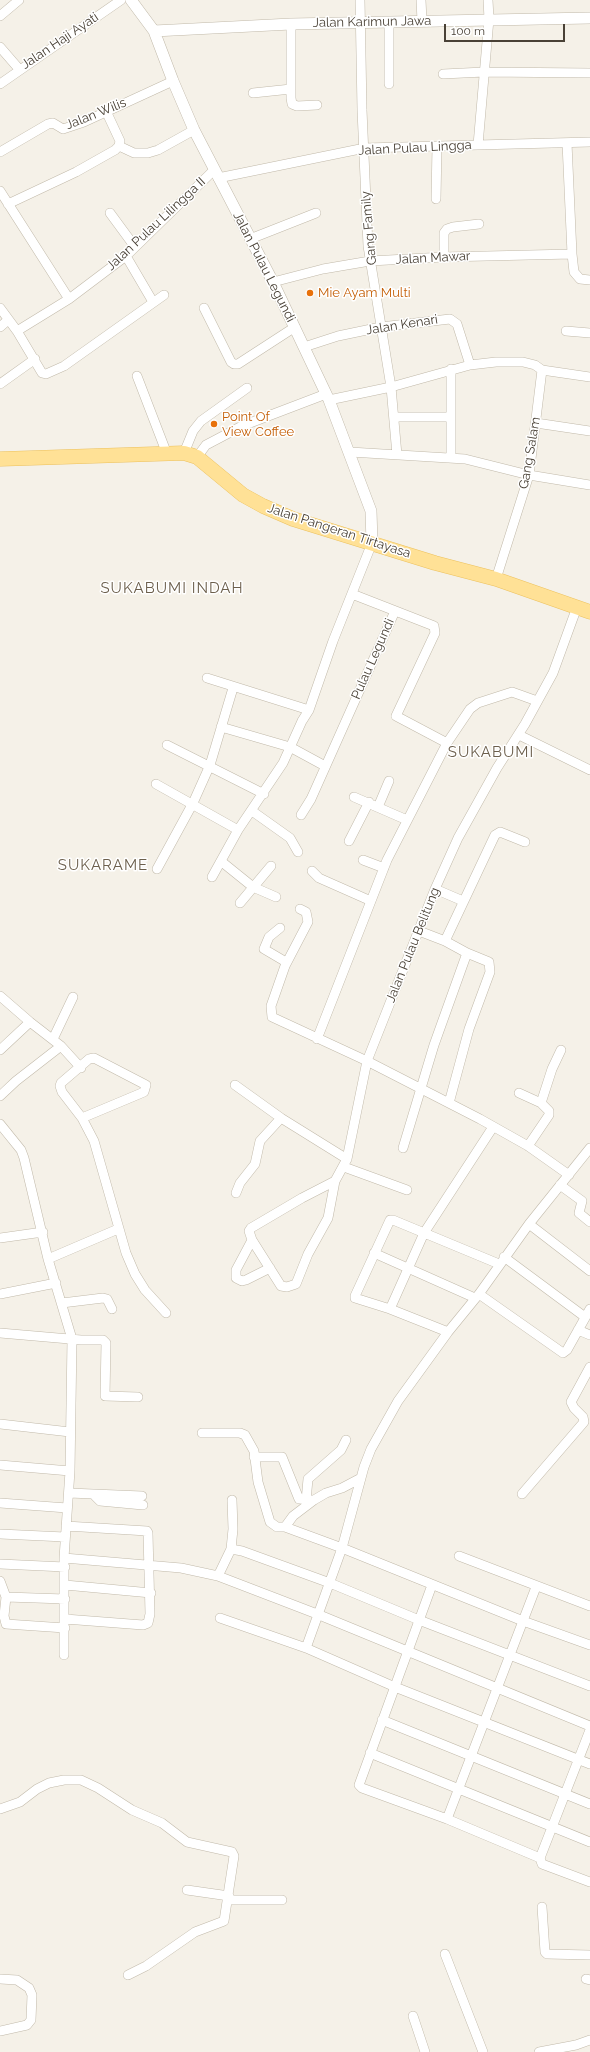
<!DOCTYPE html>
<style>
body{margin:0}
#map{position:relative;width:590px;height:2052px;overflow:hidden;background:#f5f1e8;font-family:Raleway,sans-serif}
canvas{display:block}
.scale{position:absolute;left:444px;top:24px;width:121px;height:18px;box-sizing:border-box;border:2px solid #494136;border-top:0;padding-left:5px;font-size:12px;line-height:14px;white-space:nowrap;color:#494136;-webkit-text-stroke:3px #fff;paint-order:stroke}
</style>
<div id="map">
<canvas width="590" height="2052"></canvas>
<div class="scale">100 m</div>
</div>
<script>
const g = document.querySelector('canvas').getContext('2d');
g.lineJoin = 'round';
function poly(rows) {
  const path = new Path2D();
  for (const r of rows) {
    path.moveTo(r[0], r[1]);
    for (let i = 2; i < r.length; i += 2) path.lineTo(r[i], r[i + 1]);
  }
  return path;
}
function stroke(path, color, width, dash) {
  g.strokeStyle = color;
  g.lineWidth = width;
  g.lineCap = dash ? 'butt' : 'round';
  g.setLineDash(dash || []);
  g.stroke(path);
}
function label(font, color, halo, rows, align = 'center') {
  g.font = font + ' Raleway,sans-serif';
  g.lineWidth = 3;
  g.setLineDash([]);
  g.textBaseline = 'middle';
  g.strokeStyle = halo;
  g.fillStyle = color;
  for (const [text, x, y, turn = 0] of rows) {
    g.save();
    g.translate(x, y);
    g.rotate((+turn || 0) * Math.PI / 180);
    g.textAlign = isNaN(turn) ? turn : align;
    if (halo) g.strokeText(text, 0, 0);
    g.fillText(text, 0, 0);
    g.restore();
  }
}
const minor = poly([
 [360,0,362,110,368,246,391,387,397,455],
 [421,0,422,21],
 [0,16,19,0],
 [291,24,291,98,292,104,297,106,317,105],
 [0,47,19,69],
 [443,74,484,72,590,73],
 [0,84,121,0],
 [389,84,389,22],
 [253,93,291,89],
 [567,143,572,254,574,272,580,279,590,280],
 [478,145,489,19,488,0],
 [119,146,134,153,148,153,158,150,194,130],
 [0,152,48,124,53,123,63,129,84,122,173,81],
 [218,178,365,148,590,142],
 [0,191,69,299],
 [436,199,437,146],
 [8,204,76,172,115,150,119,146,120,141,106,111],
 [110,213,135,247],
 [250,239,316,213],
 [126,256,153,302],
 [444,257,444,233,447,229,453,227,479,224],
 [273,282,323,269,370,261,444,257,572,254],
 [0,308,17,331,42,373,46,374,64,366,164,295],
 [204,308,231,362,234,364,238,364,295,327],
 [0,327,8,320],
 [17,331,69,299,126,256,214,170],
 [566,331,590,333],
 [304,347,338,336,381,327,450,319,457,324,470,365],
 [451,369,451,458],
 [137,376,167,454],
 [0,384,35,359],
 [329,400,391,387,470,365,496,362,523,362,535,365,542,370,590,377],
 [394,417,451,417],
 [536,423,590,431],
 [350,452,465,459,529,475,590,485],
 [184,453,193,431,201,421,247,388],
 [197,457,206,445,242,426,326,394],
 [496,579,529,475,542,370],
 [352,594,434,626,435,633,396,716,447,743],
 [207,678,309,710],
 [221,727,290,747,325,766],
 [519,735,590,770],
 [167,745,264,794],
 [156,784,238,830],
 [354,797,407,820],
 [378,807,389,781],
 [252,811,290,838,298,852],
 [301,815,311,799,395,611],
 [349,841,369,802],
 [363,860,384,868],
 [222,862,253,887,276,897],
 [157,869,193,803,210,765,233,688],
 [312,871,319,878,371,901],
 [212,877,238,830,283,763,302,721,309,710,333,641,372,543],
 [435,889,463,901],
 [240,903,271,866],
 [300,909,306,912,308,922,285,966,271,1006,272,1017,367,1061,480,1119,528,1146,569,1175],
 [280,928,269,937,264,949,286,962],
 [445,941,495,835,500,832,525,842],
 [0,996,30,1022,61,1046,81,1068],
 [53,1039,73,997],
 [317,1039,387,860,447,743,470,709,478,703,512,692,537,701],
 [0,1050,30,1022],
 [235,1085,281,1118],
 [519,1093,541,1103,549,1111,549,1115,528,1146],
 [0,1096,16,1081,61,1046],
 [449,1103,469,1029,490,972,489,962,467,953],
 [541,1103,552,1069,561,1050],
 [82,1118,144,1092,146,1085,94,1058,89,1059,61,1083,60,1086,62,1092,82,1118,94,1141,126,1253,135,1274,145,1290,166,1313],
 [0,1124,21,1150,24,1158,48,1259,72,1339,70,1471,64,1558,64,1655],
 [403,1148,434,1045,467,953,445,941,419,931],
 [344,1167,407,1190],
 [560,1185,582,1201,579,1213,590,1222],
 [236,1193,240,1183,255,1164,260,1141,281,1118,347,1159],
 [529,1224,590,1271],
 [0,1238,43,1232],
 [252,1240,281,1286,287,1287,296,1284,308,1254,328,1218,335,1181,347,1159,367,1061,435,889,458,838,497,768,525,724,553,673,577,607],
 [374,1253,475,1298],
 [504,1257,585,1317],
 [48,1259,118,1229],
 [270,1268,246,1280,242,1281,236,1278,236,1270,252,1240,249,1231,251,1228,302,1198,335,1181],
 [0,1294,56,1283],
 [479,1294,563,1353,567,1350,590,1309],
 [62,1303,103,1298,107,1299,112,1309],
 [390,1309,355,1298,355,1296,390,1220,393,1220,499,1264],
 [578,1330,590,1335],
 [448,1332,390,1309,424,1233,493,1127],
 [0,1333,81,1340,103,1340,106,1343,105,1396,138,1397],
 [0,1424,70,1432],
 [202,1433,240,1433,245,1435,254,1451,258,1482,270,1522,277,1527,285,1527,342,1548,523,1621,590,1645],
 [254,1457,282,1457,299,1499,314,1500],
 [0,1465,70,1471],
 [69,1493,142,1496],
 [522,1494,584,1422,583,1417,574,1408,571,1402,590,1367],
 [94,1495,100,1501,143,1505],
 [306,1501,308,1479,341,1450,346,1440],
 [0,1503,67,1508],
 [285,1527,293,1516,314,1500,326,1493,342,1488,361,1478],
 [0,1534,65,1537],
 [231,1549,233,1529,232,1500],
 [459,1556,590,1606],
 [64,1558,181,1568,218,1576,317,1614,590,1726],
 [0,1564,65,1567],
 [218,1576,231,1549,242,1551,330,1583,419,1620,590,1686],
 [0,1581,6,1597,4,1616,6,1624,65,1628],
 [65,1585,151,1593],
 [432,1585,359,1785,362,1788,447,1819,540,1858],
 [6,1597,65,1599],
 [220,1618,306,1648,395,1687,590,1764],
 [65,1619,143,1625,148,1623,150,1614,148,1533,147,1531,66,1526],
 [306,1648,342,1548,364,1467,371,1449,398,1401,448,1332,479,1294,529,1224,590,1148],
 [382,1720,590,1804],
 [590,1730,540,1858,542,1864,590,1882],
 [370,1753,590,1842],
 [0,1809,20,1802,37,1789,49,1783,64,1780,81,1780,98,1788,132,1810,162,1823,187,1842,232,1852,234,1856,224,1921,195,1932,146,1966,128,1975],
 [447,1819,536,1587],
 [187,1890,229,1896],
 [228,1900,282,1900],
 [542,1907,545,1952,547,1954,590,1955],
 [445,1954,483,2052],
 [0,1979,17,1980,29,1988,32,1995,31,2020,27,2025,0,2031],
 [586,1979,590,1980],
 [413,2016,425,2052],
 [539,2052,576,2045,590,2040]
]);
const tertiary = poly([
 [131,0,154,31,173,81,194,130,273,282,329,400,371,511,372,543],
 [154,31,291,24,590,18]
]);
const primary = poly([
 [0,459,184,453,197,457,243,495,263,506,293,519,435,563,496,579,590,612]
]);
const markers = [
 [310,293,4,"#e8710a"],
 [214,424,4,"#e8710a"]
];
const streetNames = [
 ["Jalan Karimun Jawa",372,22,-1],
 ["Jalan Haji Ayati",60,41,-34],
 ["Jalan Wilis",96,114,-22],
 ["Jalan Pulau Lingga",415,148,-3],
 ["Jalan Pulau Lilingga II",156,224,-43],
 ["Gang Family",369,228,-95],
 ["Jalan Mawar",433,258,-3],
 ["Jalan Pulau Legundi",264,267,63],
 ["Jalan Kenari",402,325,-9],
 ["Gang Salam",530,453,-80],
 ["Jalan Pangeran Tirtayasa",339,531,18],
 ["Pulau Legundi",373,659,-66],
 ["Jalan Pulau Belitung",413,945,-68]
];
const foodNames = [
 ["Mie Ayam Multi",318,293],
 ["Point Of",222,417],
 ["View Coffee",222,432]
];
const quarterNames = [
 ["SUKABUMI INDAH",172,588],
 ["SUKABUMI",491,752],
 ["SUKARAME",103,865]
];
stroke(minor, '#c1b9a9', 10);
stroke(tertiary, '#c1b9a9', 12);
stroke(primary, '#ecc15e', 15);
stroke(minor, '#fff', 9);
stroke(tertiary, '#fff', 11);
stroke(primary, '#ffe196', 14);
for (const [x, y, r, color] of markers) {
  const dot = new Path2D();
  dot.arc(x, y, r, 0, 2 * Math.PI);
  g.fillStyle = color;
  g.fill(dot);
  stroke(dot, '#fff', 1.5);
}
label('13px', '#494136', '#fff', streetNames);
label('13px', '#c56008', '#fff', foodNames, 'left');
g.letterSpacing = '1px';
label('15px', '#6c5f4c', '#fff', quarterNames);
g.letterSpacing = '0px';
</script>
